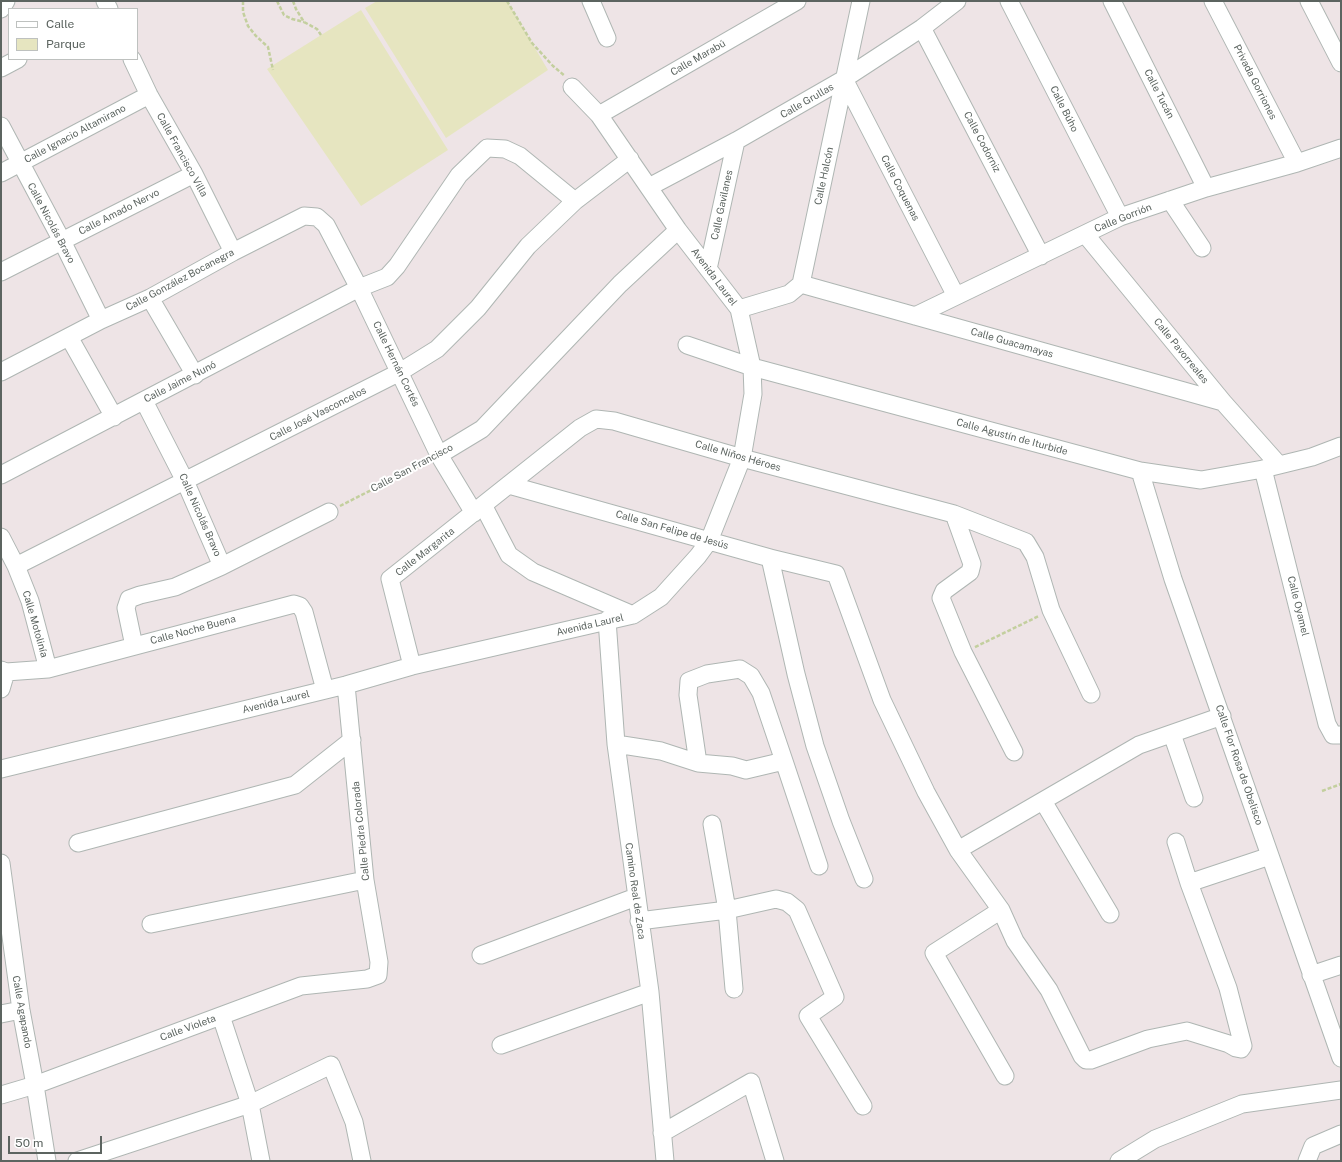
<!DOCTYPE html>
<meta charset="utf-8">
<style>
body{margin:0}
#map{position:relative;width:1342px;height:1162px;overflow:hidden;background:#eee4e6;font-family:"Public Sans",sans-serif}
canvas{display:block}
.frame{position:absolute;inset:0;border:2px solid #5c6460;pointer-events:none}
.legend{position:absolute;left:8px;top:8px;width:130px;height:52px;box-sizing:border-box;background:#fff;border:1px solid #bec1bf;margin:0;padding:5px 7px;list-style:none;font-size:12px;color:#5c6460}
.legend li{display:flex;align-items:center;gap:8px;height:20px}
.legend b{width:20px;border:1px solid #bec1bf}
.scale{position:absolute;left:8px;top:1136px;width:94px;height:18px;box-sizing:border-box;border:2px solid #5c6460;border-top:0;padding-left:5px;font-size:12px;line-height:14px;white-space:nowrap;color:#5c6460;-webkit-text-stroke:3px #fff;paint-order:stroke}
</style>
<div id="map">
<canvas width="1342" height="1162"></canvas>
<div class="frame"></div>
<ul class="legend">
<li><b style="height:5px;background:#fff"></b>Calle</li>
<li><b style="height:11px;background:#e6e5c0"></b>Parque</li>
</ul>
<div class="scale">50 m</div>
</div>
<script>
const g = document.querySelector('canvas').getContext('2d');
g.lineJoin = 'round';
function fill(path, color) {
  g.fillStyle = color;
  g.fill(path, 'evenodd');
}
function poly(rows) {
  const path = new Path2D();
  for (const r of rows) {
    path.moveTo(r[0], r[1]);
    for (let i = 2; i < r.length; i += 2) path.lineTo(r[i], r[i + 1]);
  }
  return path;
}
function stroke(path, color, width, dash) {
  g.strokeStyle = color;
  g.lineWidth = width;
  g.lineCap = dash ? 'butt' : 'round';
  g.setLineDash(dash || []);
  g.stroke(path);
}
function label(font, color, halo, rows, align = 'center') {
  g.font = font + ' "Public Sans",sans-serif';
  g.lineWidth = 4;
  g.setLineDash([]);
  g.textBaseline = 'middle';
  g.strokeStyle = halo;
  g.fillStyle = color;
  for (const [text, x, y, turn = 0] of rows) {
    g.save();
    g.translate(x, y);
    g.rotate((+turn || 0) * Math.PI / 180);
    g.textAlign = isNaN(turn) ? turn : align;
    if (halo) g.strokeText(text, 0, 0);
    g.fillText(text, 0, 0);
    g.restore();
  }
}
const green = poly([
 [377,1,507,1,548,70,446,138,365,8],
 [361,10,448,150,361,206,267,69]
]);
const path = poly([
 [243,1,243,12,248,26,256,36,268,47,273,70],
 [277,1,284,15,292,19,304,22],
 [293,1,296,9,304,22,317,29,321,35],
 [507,1,532,43,553,66,565,76],
 [340,506,426,462],
 [975,647,1039,616],
 [1322,791,1341,784]
]);
const minor = poly([
 [105,1,109,9],
 [591,1,607,38],
 [1009,1,1120,217],
 [1112,1,1206,188],
 [1213,1,1297,163],
 [1309,1,1341,63],
 [1,9,6,1],
 [922,28,1041,256],
 [132,59,149,95,194,174,233,252],
 [1,68,18,59],
 [844,79,956,296],
 [599,115,797,1],
 [1,126,62,241,101,320],
 [1,173,149,95],
 [649,187,736,141,844,79,922,28,957,1],
 [1170,200,1202,248],
 [1085,234,1223,402,1279,465],
 [708,269,736,141],
 [1,272,194,174],
 [801,284,1223,402],
 [150,298,195,375],
 [739,309,789,294,801,284,861,1],
 [915,316,1120,217,1206,188,1297,163,1341,148],
 [69,337,114,417],
 [687,345,752,367,1140,471,1201,480,1263,469,1312,457,1341,446],
 [1,372,101,320,150,298,233,252,304,216,317,217,326,225,359,288,439,455,474,513],
 [144,401,185,481,222,566],
 [439,455,482,429,620,284,678,230],
 [1263,469,1327,724,1333,735,1341,735],
 [1140,471,1173,579,1341,1058],
 [1,475,359,288,387,277,397,266,459,175,487,148,505,149,520,156,575,201],
 [509,485,770,558,836,574,882,700,926,792,958,850,1001,910,1015,941,1049,990,1082,1056,1086,1060,1091,1060,1148,1039,1187,1031,1229,1044,1236,1048,1241,1049,1243,1046,1228,988,1189,883,1176,842],
 [483,505,509,555,533,572,633,615],
 [954,514,972,564,970,572,944,591,941,598,963,652,1014,752],
 [1,537,16,566,30,601,48,669],
 [770,558,796,674,815,746,841,821,864,879],
 [16,566,400,372,437,349,478,308,528,246,575,201,630,159],
 [607,620,616,744,650,992,665,1161],
 [134,646,126,608,129,599,140,595,175,587,222,566,329,512],
 [412,666,390,579,580,428,596,419,614,421,742,458,954,514,1026,542,1035,557,1051,610,1091,694],
 [1,670,6,672,48,669,294,604,300,606,304,612,325,690],
 [1,689,6,672],
 [1172,734,1194,798],
 [616,744,661,751,698,763,732,766,746,770,784,761,819,866],
 [698,763,688,695,689,681,707,674,740,669,751,676,761,693,784,761],
 [1,769,346,685,412,666,633,615,661,597,698,556,709,541,742,458,753,394,752,367,739,309,678,230,599,115,572,87],
 [1043,801,1110,914],
 [712,824,727,910,734,989],
 [78,843,295,785,352,740],
 [958,850,1139,745,1222,716],
 [1,863,21,1010,35,1085,47,1161],
 [1189,883,1270,856],
 [1001,910,934,953,1005,1076],
 [639,921,727,910,776,899,787,902,797,910,835,997,808,1016,863,1106],
 [151,924,365,880],
 [481,955,636,897],
 [1311,975,1341,965],
 [1,1014,21,1010],
 [221,1016,250,1104,261,1161],
 [501,1045,650,992],
 [1,1095,35,1085,301,986,367,979,378,975,379,962,365,880,346,685],
 [662,1133,751,1082,775,1161],
 [77,1161,250,1104,331,1065,354,1122,362,1161],
 [1119,1161,1155,1139,1242,1104,1341,1090],
 [1307,1161,1313,1146,1341,1134]
]);
const streetNames = [
 ["Calle Marabú",698,58,-30],
 ["Privada Gorriones",1255,82,63],
 ["Calle Tucán",1159,94,63],
 ["Calle Grullas",807,101,-30],
 ["Calle Búho",1064,109,63],
 ["Calle Ignacio Altamirano",75,134,-28],
 ["Calle Codorniz",982,142,62],
 ["Calle Francisco Villa",182,155,61],
 ["Calle Halcón",824,176,-78],
 ["Calle Coquenas",900,188,63],
 ["Calle Gavilanes",722,205,-78],
 ["Calle Amado Nervo",119,212,-27],
 ["Calle Gorrión",1123,218,-22],
 ["Calle Nicolás Bravo",51,223,62],
 ["Avenida Laurel",714,277,53],
 ["Calle González Bocanegra",180,280,-28],
 ["Calle Guacamayas",1012,343,16],
 ["Calle Pavorreales",1181,351,51],
 ["Calle Hernán Cortés",396,364,64],
 ["Calle Jaime Nunó",180,382,-27],
 ["Calle José Vasconcelos",318,414,-27],
 ["Calle Agustín de Iturbide",1012,437,15],
 ["Calle Niños Héroes",738,456,16],
 ["Calle San Francisco",412,468,-28],
 ["Calle Nicolás Bravo",200,515,66],
 ["Calle San Felipe de Jesús",672,530,16],
 ["Calle Margarita",425,552,-38],
 ["Calle Oyamel",1298,606,76],
 ["Calle Motolinía",35,624,74],
 ["Avenida Laurel",590,625,-13],
 ["Calle Noche Buena",193,630,-15],
 ["Avenida Laurel",276,702,-14],
 ["Calle Flor Rosa de Obelisco",1239,765,71],
 ["Calle Piedra Colorada",361,831,-96],
 ["Camino Real de Zaca",635,891,82],
 ["Calle Agapando",22,1012,80],
 ["Calle Violeta",188,1028,-20]
];
fill(green, '#e6e5c0');
stroke(minor, '#afb6b3', 19);
stroke(path, '#c3cf9e', 2.5, [4, 2]);
stroke(minor, '#fff', 17);
label('10px', '#5c6460', '#fff', streetNames);
</script>
